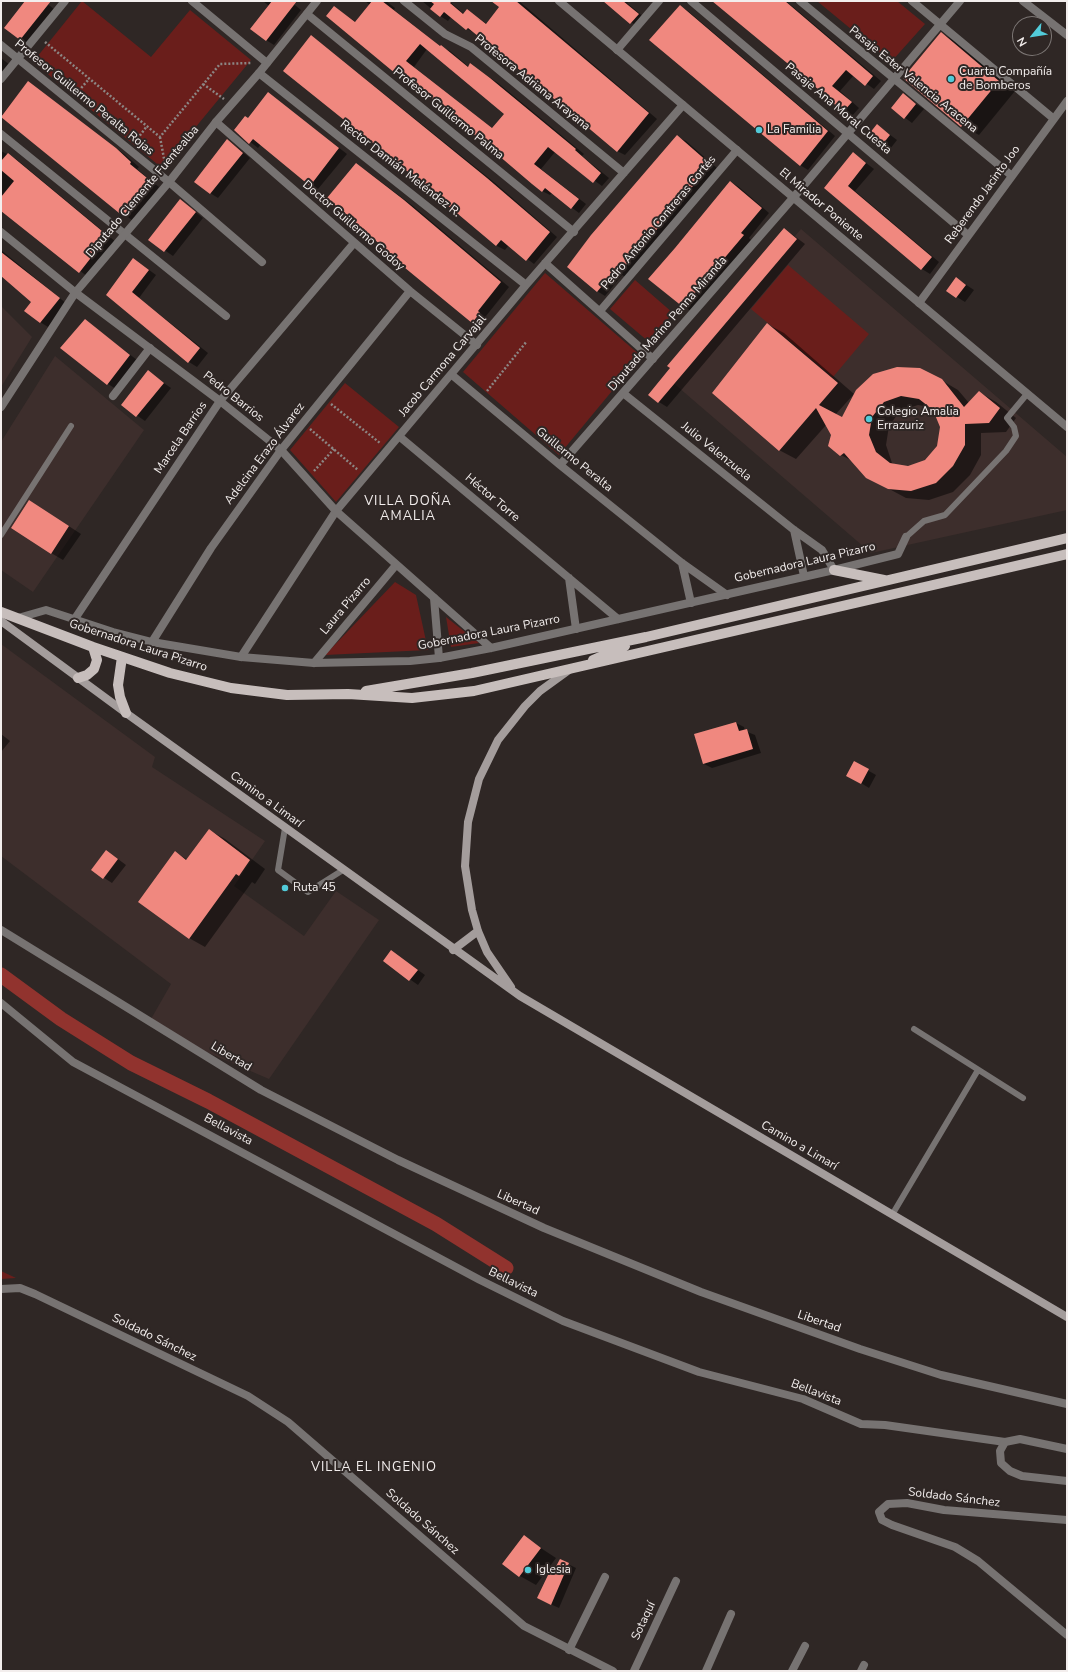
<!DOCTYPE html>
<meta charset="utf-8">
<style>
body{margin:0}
#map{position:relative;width:1068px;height:1672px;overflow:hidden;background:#2f2725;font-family:"Nunito Sans",sans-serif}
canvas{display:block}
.frame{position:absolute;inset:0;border:2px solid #f3eeed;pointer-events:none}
.north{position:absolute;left:1012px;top:16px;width:40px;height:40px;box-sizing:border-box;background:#2f2725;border:1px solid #7d7775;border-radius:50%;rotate:240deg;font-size:11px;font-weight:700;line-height:16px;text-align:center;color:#f3eeed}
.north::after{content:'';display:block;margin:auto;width:14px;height:18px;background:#52cbd9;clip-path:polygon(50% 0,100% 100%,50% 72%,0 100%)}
</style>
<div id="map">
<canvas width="1068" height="1672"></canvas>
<div class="frame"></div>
<div class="north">N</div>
</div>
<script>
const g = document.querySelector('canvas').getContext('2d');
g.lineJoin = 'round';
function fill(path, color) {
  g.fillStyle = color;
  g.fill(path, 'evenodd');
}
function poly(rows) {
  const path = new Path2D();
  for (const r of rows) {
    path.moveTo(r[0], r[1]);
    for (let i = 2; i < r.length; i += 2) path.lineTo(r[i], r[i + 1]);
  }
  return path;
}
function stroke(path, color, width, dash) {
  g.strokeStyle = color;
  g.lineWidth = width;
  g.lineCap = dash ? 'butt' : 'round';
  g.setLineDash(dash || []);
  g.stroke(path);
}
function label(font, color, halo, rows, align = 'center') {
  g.font = font + ' "Nunito Sans",sans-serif';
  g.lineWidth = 4;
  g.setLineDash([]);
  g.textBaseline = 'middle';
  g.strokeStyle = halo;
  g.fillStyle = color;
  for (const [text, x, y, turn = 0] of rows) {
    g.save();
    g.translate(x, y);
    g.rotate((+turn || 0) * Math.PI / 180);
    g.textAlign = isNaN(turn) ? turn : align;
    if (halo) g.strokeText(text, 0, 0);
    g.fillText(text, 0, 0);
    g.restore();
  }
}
const built = poly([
 [801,229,1067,457,1067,510,871,553,671,381],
 [1,306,32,337,1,387],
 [55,356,144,430,33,592,1,570,1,442],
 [1,644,155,757,152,767,265,841,234,886,304,936,336,891,379,920,269,1079,204,1051,151,1019,171,984,1,856]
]);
const green = poly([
 [82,1,151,57,190,10,251,60,162,168,33,62],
 [817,1,897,1,925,24,891,62],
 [788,265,869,334,833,377,751,309],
 [545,273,641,356,559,455,463,372],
 [635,280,673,313,649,342,610,309],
 [345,383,399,427,336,502,290,450],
 [395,582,416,595,428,650,325,655],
 [446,617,479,643,451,647],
 [1,1271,16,1278,1,1279]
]);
const shadow = poly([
 [27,1,44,1,55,10,28,44,5,28],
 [263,1,290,1,301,10,274,45,266,40,269,6],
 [365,1,386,1,395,8,394,10,441,47,450,51,469,67,471,65,498,83,584,154,582,156,609,178,602,186,555,152,541,169,586,204,579,213,552,193,550,195,542,191,406,77,405,78,397,73,328,16,334,7,356,22,370,5],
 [427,49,505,114,493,129,414,67],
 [422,1,449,1,464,14,467,10,487,24,500,7,493,1,519,1,657,119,625,155,617,151,475,33,467,29,451,17,448,21,440,16],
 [604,1,629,1,627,3,646,19,639,28],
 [715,1,786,1,881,81,874,89,854,75,840,91,859,108,852,116,844,112],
 [680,6,688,11,835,136,808,170,800,165],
 [941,33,958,43,1015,91,979,135,962,126,904,78],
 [312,36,495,183,557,237,534,264,509,245,505,250,497,246,367,137,284,71],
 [1,58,10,65,1,78],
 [28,82,124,154,139,167,137,169,159,187,133,221,1,116],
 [268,93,347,154,318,189,261,144,258,148,235,130,248,119],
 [903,95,924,109,912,123,892,108],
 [877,125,897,140,890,149,882,144],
 [678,137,686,141,717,168,626,277,622,275,605,296,597,291],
 [228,140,250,158,218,198,210,193],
 [1,151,16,159,116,242,88,277,1,209],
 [854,154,874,169,855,191,939,262,930,274,922,269,826,188],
 [364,169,413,206,509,287,486,316,488,318,481,327,473,322,385,247],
 [731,182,739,187,769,213,749,238,751,240,691,311,683,306],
 [180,200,203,218,173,256,150,240],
 [785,229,805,244,667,407,659,402,650,395],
 [1,250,67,304,48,327,40,322,32,302,1,275],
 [134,259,156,275,139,298,208,353,197,367,189,362,108,295],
 [956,278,974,290,965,302,947,291],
 [85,320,137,360,116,389,108,384],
 [767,324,784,333,854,394,835,415,842,418,941,380,958,390,969,403,979,392,996,402,1016,418,1006,432,981,433,981,455,970,475,953,492,929,500,906,498,867,477,854,462,841,455,827,424,796,459,779,450],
 [918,405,930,407,934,410,941,427,938,446,926,461,908,467,896,465,892,463,886,445,889,426,900,411],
 [148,372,171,388,145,421,122,405],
 [30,501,81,534,63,560,51,553],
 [736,723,744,727,745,731,755,735,761,753,712,768,704,764],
 [1,734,10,741,1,752],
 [855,763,876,775,869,788,848,775],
 [209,830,225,839,265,869,255,884,252,882,205,947,189,938,175,852,188,860],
 [114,856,126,865,112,883,92,870],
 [391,951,425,975,418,985,384,961],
 [524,1537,556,1558,536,1585,520,1576],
 [560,1560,576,1568,559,1608,546,1602]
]);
const canal = poly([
 [1,975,61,1019,131,1063,208,1101,436,1224,506,1268]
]);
const building = poly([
 [25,1,51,1,20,40,4,28],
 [272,1,297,1,266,41,250,29],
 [372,1,382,1,440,46,441,45,468,67,470,63,490,78,576,149,575,150,601,173,593,183,548,147,534,164,579,199,571,209,545,188,542,192,532,184,436,102,398,72,396,74,326,16,334,6,355,22],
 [420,44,504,114,492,128,406,61],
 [430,1,452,1,450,3,463,14,467,9,486,24,499,7,491,1,516,1,649,113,617,152,515,66,468,28,466,30,444,12,440,17,430,9,434,4],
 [603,1,623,1,639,14,630,24],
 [712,1,785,1,873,76,865,86,846,70,832,86,852,102,843,112,810,82],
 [680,5,828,131,800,166,649,40],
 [941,32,999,81,961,127,903,78],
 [311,35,487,178,550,232,526,261,501,240,496,246,389,156,283,71],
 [28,81,116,148,131,162,130,164,152,182,124,217,1,117],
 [268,92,339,148,310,186,253,139,249,144,234,130,245,116,248,118],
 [903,93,916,104,904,119,891,108],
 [877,124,890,135,882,145,869,134],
 [677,135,709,163,691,185,693,186,653,234,618,274,614,271,597,292,567,267,591,235],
 [227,139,243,153,210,194,194,182],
 [853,152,866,163,848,186,932,257,921,270,824,188],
 [8,153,108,236,79,273,1,211,1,197,14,181,1,170,1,161],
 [356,163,404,200,501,282,478,311,480,313,472,323,382,249,383,247,327,198],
 [730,181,762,208,741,233,744,235,683,307,648,279,675,248],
 [180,199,196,212,164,252,148,240],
 [784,228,797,239,658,403,648,395,670,368,667,366],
 [1,252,60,298,40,323,24,311,31,302,1,276],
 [133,258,149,270,132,292,200,348,188,363,106,295],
 [956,277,966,285,956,298,946,291],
 [85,319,130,355,107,385,60,348],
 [767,323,838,383,819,405,842,417,856,390,873,374,897,367,920,368,942,379,964,407,979,391,1000,408,989,423,965,424,965,445,953,466,936,483,911,491,888,489,866,478,844,453,840,456,828,446,831,435,816,408,779,451,712,393],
 [901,396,919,399,933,410,940,427,937,446,925,460,908,466,890,463,876,452,869,435,872,417,884,402],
 [148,370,164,383,136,417,121,405],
 [29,500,69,526,51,554,11,528],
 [736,722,739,731,747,729,753,749,703,764,694,734],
 [854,761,869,769,861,784,846,776],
 [209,829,250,860,239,876,236,874,189,939,138,902,175,851,186,860],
 [106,850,118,859,103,879,91,870],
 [391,950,418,970,409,981,383,961],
 [524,1535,541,1548,519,1577,502,1564],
 [560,1559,569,1563,551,1605,537,1598,549,1573,552,1574]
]);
const path = poly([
 [45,42,160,137,220,64,251,63],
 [203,84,224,99],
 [76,94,89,79],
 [160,137,165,164],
 [135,142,147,126],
 [487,391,527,341],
 [331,404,380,443],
 [310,429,358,470],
 [314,471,334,449]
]);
const service = poly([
 [1,535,71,426],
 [906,537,924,521,945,515,1006,451,1016,436,1014,427,1007,418,1027,394],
 [285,828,278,870,308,892,343,870],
 [914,1029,1023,1098],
 [892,1215,978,1070]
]);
const minor = poly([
 [192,1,267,63],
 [404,1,445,34,471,47,624,173],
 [691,1,968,235],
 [800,1,1012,176],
 [912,1,1054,119],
 [1023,1,1067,35],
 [307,14,574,232],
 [1,45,169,182,262,262],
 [617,50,659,1],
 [259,73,526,285],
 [1,79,65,1],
 [216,122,410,291,477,345],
 [1,134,226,316],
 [545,263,653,359],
 [919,303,1067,101],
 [600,311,737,150],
 [452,375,560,465,682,563,727,595],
 [623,393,794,530,822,550,834,570,898,554,906,537],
 [113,396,150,348],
 [400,437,618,619],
 [560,465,793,198,960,1],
 [794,530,804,576],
 [682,563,691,603],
 [569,578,576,629],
 [434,598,439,658],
 [74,620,220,401,354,243],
 [152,642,211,548,281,450,410,291],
 [241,657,336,511,526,285,683,105],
 [314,663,396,565],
 [1,930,261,1090,398,1160,544,1228,701,1292,860,1349,941,1375,1067,1404],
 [1,1003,73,1062,480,1280,563,1321,699,1372,803,1399,861,1424,885,1425,1005,1442],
 [569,1650,605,1577],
 [634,1671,676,1581],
 [706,1671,731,1614],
 [792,1671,805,1646],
 [861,1671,864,1665]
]);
const tertiary = poly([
 [559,1,1067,427],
 [1,232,76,293,220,401,281,450,336,511,491,648],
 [1,407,75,293,169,182,216,122,259,73,317,1],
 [18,618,46,610,113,632,152,642,241,657,314,663,410,661,439,658,491,648,834,570],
 [1,1289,20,1288,35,1294,248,1396,288,1422,524,1626,613,1671],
 [1067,1449,1020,1439,1005,1442,1000,1451,1001,1463,1010,1471,1022,1476,1067,1481],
 [1067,1520,944,1510,907,1503,888,1504,879,1512,882,1520,892,1525,955,1547,978,1561,1067,1635]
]);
const secondary = poly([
 [1,621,126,713,520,996,1067,1317],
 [453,950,478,931],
 [511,987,487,952,478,931,472,910,465,866,468,822,479,779,498,740,525,706,540,691,569,670]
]);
const primary = poly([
 [834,570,884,580],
 [1,612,93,647,170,673,231,688,287,695,348,694,412,698,474,691,1067,554],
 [122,657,118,685,120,697,126,713],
 [593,660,625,646],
 [78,678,87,675,94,669,97,660,93,647],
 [366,691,472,673,646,637,1067,538]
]);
const markers = [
 [951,79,4,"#52cbd9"],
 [759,130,4,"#52cbd9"],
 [869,419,4,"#52cbd9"],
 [285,888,4,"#52cbd9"],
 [528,1570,4,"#52cbd9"]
];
const poiNames = [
 ["Cuarta Compañía",959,72],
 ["de Bomberos",959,86],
 ["La Familia",767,130],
 ["Colegio Amalia",877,412],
 ["Errazuriz",877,426],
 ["Ruta 45",293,888],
 ["Iglesia",536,1570]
];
const streetNames = [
 ["Pasaje Ester Valencia Aracena",913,80,39],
 ["Profesora Adriana Arayana",532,83,39],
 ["Profesor Guillermo Peralta Rojas",84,98,39],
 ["Pasaje Ana Moral Cuesta",838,109,40],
 ["Profesor Guillermo Palma",448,114,39],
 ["Rector Damián Meléndez R.",400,169,38],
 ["Diputado Clemente Fuentealba",143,192,-50],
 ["Reberendo Jacinto Joo",983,195,-54],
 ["El Mirador Poniente",821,205,40],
 ["Pedro Antonio Contreras Cortés",659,223,-50],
 ["Doctor Guillermo Godoy",353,226,41],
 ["Diputado Marino Penna Miranda",668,324,-49],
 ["Jacob Carmona Carvajal",443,366,-50],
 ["Pedro Barrios",233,397,38],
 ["Marcela Barrios",181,438,-56],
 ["Julio Valenzuela",716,452,39],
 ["Adelcina Erazo Álvarez",265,454,-53],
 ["Guillermo Peralta",574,460,39],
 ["Héctor Torre",492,498,40],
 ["Gobernadora Laura Pizarro",805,563,-13],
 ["Laura Pizarro",346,606,-50],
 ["Gobernadora Laura Pizarro",489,633,-11],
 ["Gobernadora Laura Pizarro",138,646,18],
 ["Camino a Limarí",266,800,36],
 ["Libertad",231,1057,31],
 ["Bellavista",228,1130,28],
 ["Camino a Limarí",799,1146,30],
 ["Libertad",518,1203,24],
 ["Bellavista",513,1283,26],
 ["Libertad",819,1322,19],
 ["Soldado Sánchez",154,1338,26],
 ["Bellavista",816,1393,21],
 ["Soldado Sánchez",954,1498,7],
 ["Soldado Sánchez",422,1522,41],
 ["Sotaquí",644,1621,-65]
];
const neighbourhoodNames = [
 ["VILLA DOÑA",408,502],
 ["AMALIA",408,517],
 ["VILLA EL INGENIO",374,1468]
];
fill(built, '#3d2e2c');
fill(green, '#6a1e1b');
fill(shadow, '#0007');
stroke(canal, '#91332e', 15);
fill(building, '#f0887f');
stroke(path, '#8c8684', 2.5, [2, 2]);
stroke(service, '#777372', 6);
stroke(minor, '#777372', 8);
stroke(tertiary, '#777372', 8);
stroke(secondary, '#a49d9c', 8);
stroke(primary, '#c7bebc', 10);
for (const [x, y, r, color] of markers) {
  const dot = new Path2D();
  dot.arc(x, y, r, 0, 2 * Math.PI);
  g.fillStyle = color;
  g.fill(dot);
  stroke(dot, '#2f2725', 1.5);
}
label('12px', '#f3eeed', '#2f2725', poiNames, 'left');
label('12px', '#f3eeed', '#2f2725', streetNames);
g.letterSpacing = '1px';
label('13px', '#f3eeed', '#2f2725', neighbourhoodNames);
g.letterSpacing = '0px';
</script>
